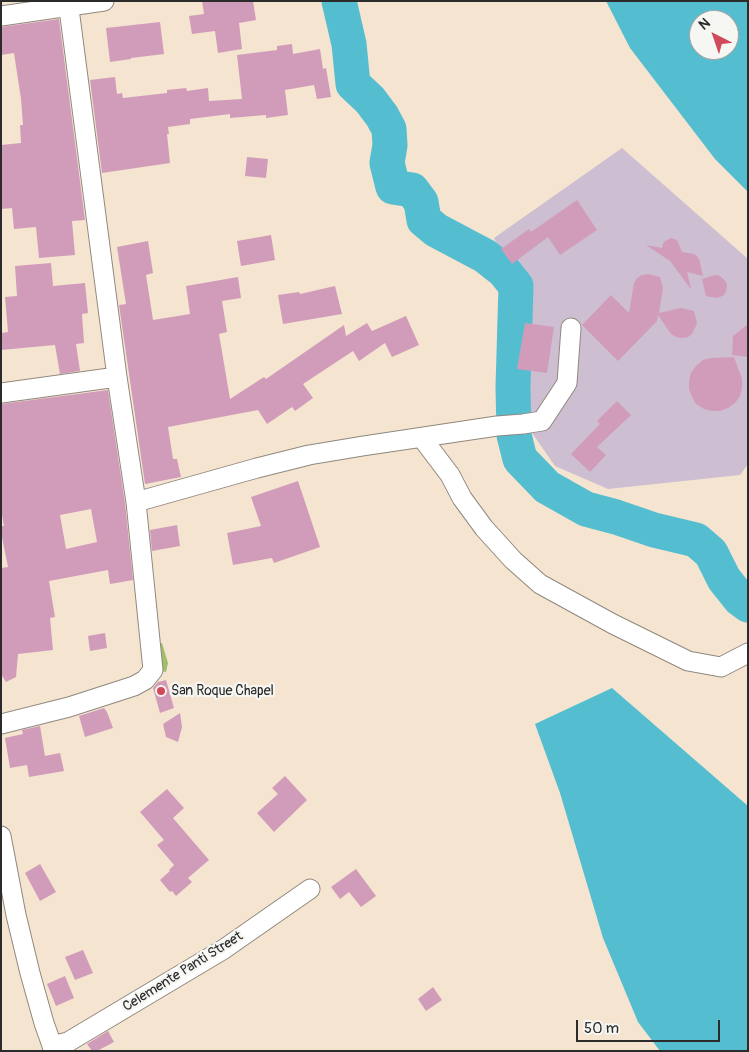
<!DOCTYPE html>
<style>
body{margin:0}
#map{position:relative;width:749px;height:1052px;overflow:hidden;background:#f5e4d0;font-family:Pangolin,sans-serif}
canvas{display:block}
.frame{position:absolute;inset:0;border:2px solid #2b2b2b;pointer-events:none}
.north{position:absolute;left:689px;top:10px;width:50px;height:50px;box-sizing:border-box;background:#f6f6f2;border:1px solid #a5a5a2;border-radius:50%;rotate:319deg;font-size:14px;font-weight:700;line-height:20px;text-align:center;color:#2b2b2b}
.north::after{content:'';display:block;margin:auto;width:18px;height:22px;background:#d1495b;clip-path:polygon(50% 0,100% 100%,50% 72%,0 100%)}
.scale{position:absolute;left:576px;top:1020px;width:144px;height:22px;box-sizing:border-box;border:2px solid #2b2b2b;border-top:0;padding-left:6px;font-size:15px;line-height:18px;white-space:nowrap;color:#2b2b2b;-webkit-text-stroke:4px #f6f6f2;paint-order:stroke}
</style>
<div id="map">
<canvas width="749" height="1052"></canvas>
<div class="frame"></div>
<div class="north">N</div>
<div class="scale">50 m</div>
</div>
<script>
const g = document.querySelector('canvas').getContext('2d');
g.lineJoin = 'round';
function fill(path, color) {
  g.fillStyle = color;
  g.fill(path, 'evenodd');
}
function poly(rows) {
  const path = new Path2D();
  for (const r of rows) {
    path.moveTo(r[0], r[1]);
    for (let i = 2; i < r.length; i += 2) path.lineTo(r[i], r[i + 1]);
  }
  return path;
}
function stroke(path, color, width, dash) {
  g.strokeStyle = color;
  g.lineWidth = width;
  g.lineCap = dash ? 'butt' : 'round';
  g.setLineDash(dash || []);
  g.stroke(path);
}
function label(font, color, halo, rows, align = 'center') {
  g.font = font + ' Pangolin,sans-serif';
  g.lineWidth = 4.5;
  g.setLineDash([]);
  g.textBaseline = 'middle';
  g.strokeStyle = halo;
  g.fillStyle = color;
  for (const [text, x, y, turn = 0] of rows) {
    g.save();
    g.translate(x, y);
    g.rotate((+turn || 0) * Math.PI / 180);
    g.textAlign = isNaN(turn) ? turn : align;
    if (halo) g.strokeText(text, 0, 0);
    g.fillText(text, 0, 0);
    g.restore();
  }
}
const industrial = poly([
 [622,148,748,259,748,464,740,475,608,489,555,466,530,430,527,424,517,369,516,286,494,238]
]);
const green = poly([
 [162,643,168,663,166,672,157,670,155,645]
]);
const water = poly([
 [606,1,748,1,748,192,715,159,630,48],
 [699,20,729,20,729,50,699,50],
 [612,688,748,806,748,1051,660,1051,638,1022,603,938,560,793,535,724]
]);
const river = poly([
 [339,1,349,44,353,84,370,100,382,116,389,129,390,145,387,163,393,187,412,190,421,202,424,220,436,230,485,256,504,271,516,286,513,387,514,435,520,459,547,487,586,509,616,517,654,530,696,540,711,553,724,579,740,599,748,605]
]);
const building = poly([
 [202,1,253,1,256,20,239,23,242,49,218,53,215,31,192,34,189,16,204,14],
 [59,19,85,220,72,221,75,255,39,258,36,227,14,229,12,208,1,209,1,145,21,143,20,125,23,125,21,99,14,53,1,55,1,27],
 [160,22,164,54,131,58,131,59,110,62,106,28],
 [292,44,293,54,320,49,323,69,326,68,331,97,317,99,314,85,285,90,288,115,266,118,266,115,230,118,230,114,190,119,190,124,168,127,169,134,167,134,170,163,102,173,90,80,115,77,117,94,122,93,123,98,167,93,167,90,186,88,187,91,208,88,209,101,242,99,237,55,277,50,277,46],
 [247,157,268,159,266,178,245,176],
 [577,200,597,230,560,255,548,237,512,264,501,249,529,229,531,232],
 [271,235,275,260,241,266,237,241],
 [671,238,677,240,682,252,694,254,697,256,699,259,703,276,687,272,691,288,690,288,670,261,646,245,662,248,663,244,665,241],
 [148,241,153,273,146,275,153,320,190,314,186,286,238,277,241,298,222,301,227,332,219,334,230,399,264,377,266,379,344,325,346,336,367,323,372,331,406,316,419,345,392,357,385,343,359,361,353,351,303,384,313,398,295,411,292,407,267,424,258,410,168,427,173,459,177,459,181,477,145,484,119,305,126,304,117,247],
 [51,263,53,286,85,283,88,313,82,314,84,343,76,344,80,371,60,374,55,345,1,350,1,333,8,332,5,297,17,296,15,266],
 [648,274,660,277,663,288,659,313,681,308,694,311,697,323,695,328,692,334,688,337,682,338,676,337,671,334,658,315,657,321,618,361,582,325,611,295,629,313,634,283,637,278,642,275],
 [715,275,720,276,726,282,727,286,726,291,724,295,720,297,716,298,706,296,702,279],
 [335,286,342,314,283,324,278,295,299,292,300,294],
 [525,323,554,327,547,373,517,369],
 [748,324,748,357,732,355,733,336],
 [734,357,742,379,742,388,740,396,735,403,728,408,720,411,712,411,704,409,696,404,692,397,689,389,689,381,691,373,696,366,703,360,711,358],
 [108,390,125,503,133,580,110,584,108,570,49,581,55,617,50,618,53,650,18,654,16,677,6,682,1,674,1,568,8,567,1,532,1,526,4,526,1,509,1,404],
 [91,509,97,542,66,549,60,515],
 [617,401,631,415,597,447,606,455,590,472,571,454,600,424,597,421],
 [298,481,320,547,274,563,272,558,233,565,227,533,261,526,251,497],
 [177,525,180,546,152,551,150,530],
 [105,633,107,648,90,651,88,636],
 [166,680,174,708,160,713,153,688,158,682],
 [104,708,107,712,113,728,85,737,79,716],
 [180,713,182,727,178,742,166,737,163,724],
 [40,726,45,756,60,753,64,771,29,777,27,765,10,768,5,738,23,734,22,730],
 [285,776,307,800,274,832,257,813,278,794,272,788],
 [167,789,184,808,173,818,209,860,188,878,192,882,176,896,172,891,170,892,160,880,170,871,169,870,174,865,157,845,164,840,140,812],
 [40,864,56,892,40,901,25,873],
 [356,869,376,896,361,907,349,892,340,899,331,887],
 [83,950,93,973,75,980,65,957],
 [65,976,74,998,56,1006,47,984],
 [433,987,442,1000,426,1011,418,999],
 [108,1031,114,1042,97,1051,92,1051,87,1044]
]);
const minor = poly([
 [1,16,104,1],
 [1,393,117,377],
 [422,438,450,475,462,498,484,528,513,560,540,584,613,624,688,661,721,667,748,653],
 [136,502,257,468,309,455,363,446,497,426,523,424,542,421,567,383,571,328],
 [1,724,69,707,134,686,145,680,153,670,136,502,117,377,68,1],
 [1,836,16,915,30,973,44,1023,54,1051],
 [52,1046,68,1042,224,949,310,889]
]);
const markers = [
 [161,691,5,"#d1495b"]
];
const poiNames = [
 ["San Roque Chapel",171,691]
];
const streetNames = [
 ["Celemente Panti Street",183,972,-32]
];
fill(industrial, '#cdbed2');
fill(green, '#9fc068');
fill(water, '#54bed0');
stroke(river, '#54bed0', 35);
fill(building, '#d19cba');
stroke(minor, '#90887e', 21);
stroke(minor, '#fff', 19);
for (const [x, y, r, color] of markers) {
  const dot = new Path2D();
  dot.arc(x, y, r, 0, 2 * Math.PI);
  g.fillStyle = color;
  g.fill(dot);
  stroke(dot, '#f6f6f2', 2);
}
label('14px', '#2b2b2b', '#f6f6f2', poiNames, 'left');
label('14px', '#2b2b2b', '#f6f6f2', streetNames);
</script>
